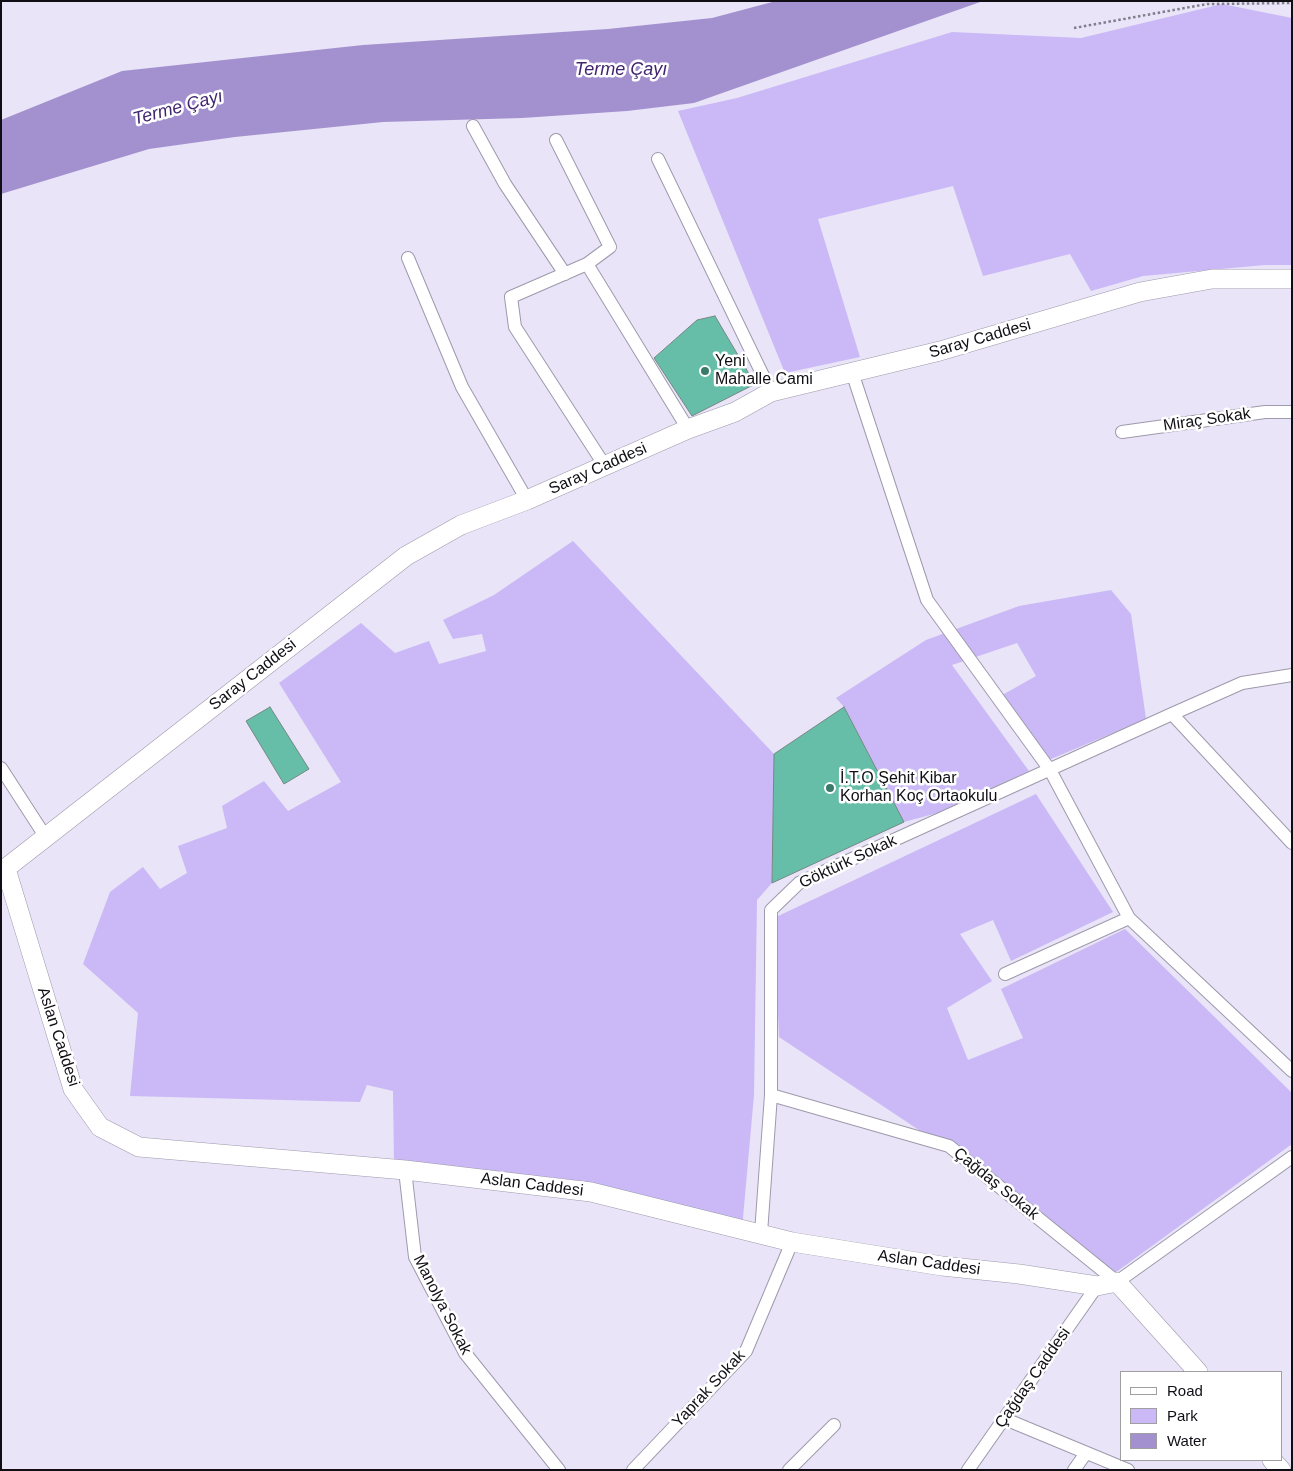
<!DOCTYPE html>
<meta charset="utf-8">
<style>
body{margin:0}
#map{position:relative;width:1293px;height:1471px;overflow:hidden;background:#e9e4f7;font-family:Helvetica,sans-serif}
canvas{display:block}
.frame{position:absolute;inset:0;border:2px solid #100e14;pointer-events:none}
.legend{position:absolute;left:1120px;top:1371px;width:162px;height:90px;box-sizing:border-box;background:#fff;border:1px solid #9f9fa1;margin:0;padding:6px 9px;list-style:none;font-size:15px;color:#100e14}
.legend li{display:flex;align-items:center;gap:10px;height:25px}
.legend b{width:25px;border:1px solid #9f9fa1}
</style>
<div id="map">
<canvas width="1293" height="1471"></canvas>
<div class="frame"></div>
<ul class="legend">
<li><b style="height:6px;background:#fff"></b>Road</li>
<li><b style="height:14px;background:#cab9f6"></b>Park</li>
<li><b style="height:14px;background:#a391cf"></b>Water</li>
</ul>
</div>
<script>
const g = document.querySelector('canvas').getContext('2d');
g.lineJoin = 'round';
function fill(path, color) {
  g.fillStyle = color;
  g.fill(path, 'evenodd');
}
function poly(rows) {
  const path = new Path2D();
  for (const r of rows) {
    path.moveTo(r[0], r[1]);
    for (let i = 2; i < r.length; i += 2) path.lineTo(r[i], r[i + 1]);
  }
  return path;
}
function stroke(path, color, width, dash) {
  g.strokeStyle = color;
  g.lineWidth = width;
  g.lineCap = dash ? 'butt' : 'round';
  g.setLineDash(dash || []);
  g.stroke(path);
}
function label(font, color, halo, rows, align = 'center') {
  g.font = font + ' Helvetica,sans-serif';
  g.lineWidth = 5;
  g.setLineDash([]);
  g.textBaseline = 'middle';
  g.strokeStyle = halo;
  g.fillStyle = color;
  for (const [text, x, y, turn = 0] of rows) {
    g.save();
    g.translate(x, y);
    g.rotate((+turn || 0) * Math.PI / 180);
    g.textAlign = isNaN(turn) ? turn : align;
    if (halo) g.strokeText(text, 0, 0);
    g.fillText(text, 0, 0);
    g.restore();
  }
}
const green = poly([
 [1222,4,1292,18,1292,265,1265,265,1143,276,1091,291,1070,254,983,276,953,186,818,219,860,357,785,373,678,111,737,98,952,32,1081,38],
 [573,541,774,754,772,883,757,900,754,1095,742,1229,394,1164,393,1091,367,1085,360,1102,130,1096,138,1013,83,964,110,892,143,867,160,889,187,873,178,846,227,828,222,806,264,781,288,811,341,782,279,683,361,623,395,653,429,641,439,664,486,651,482,634,453,639,443,620,494,595],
 [1111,590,1131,614,1146,719,1044,762,997,698,1036,676,1017,643,952,665,1029,771,941,812,904,822,844,707,836,698,926,640,1019,606],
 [1036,794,1113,912,1011,961,993,920,960,934,992,981,947,1008,968,1060,1023,1038,1001,989,1125,929,1292,1093,1292,1144,1108,1278,946,1148,779,1037,774,918]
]);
const water = poly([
 [776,1,983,1,694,103,627,111,522,118,383,122,235,137,149,149,1,194,1,120,122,71,363,45,608,29,712,18]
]);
const building = poly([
 [715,316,755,384,692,416,654,358,697,320,715,316],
 [270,707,309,769,284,784,246,721,270,707],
 [844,707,904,822,772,883,774,754,844,707]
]);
const path = poly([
 [1074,28,1207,4,1292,3]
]);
const street = poly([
 [473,126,505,184,565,274],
 [556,140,610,247,587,264,511,297,515,327,605,466],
 [658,159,771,392],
 [408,258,462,387,527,500],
 [587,264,688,429],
 [852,372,927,600,1050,770,1129,918],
 [1122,432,1265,412,1292,412],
 [1172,714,1292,843],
 [1,768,45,836],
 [1005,974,1129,918,1292,1071],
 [771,1095,949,1146,1117,1282,1292,1157],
 [405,1170,415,1257,465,1353,559,1470],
 [761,1233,771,1095,771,910,799,883,1172,714,1242,683,1292,675],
 [1005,1419,1128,1470],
 [633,1470,746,1351,792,1242],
 [789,1470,834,1425],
 [968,1470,1097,1286],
 [1074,1470,1086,1453]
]);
const secondary = poly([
 [6,869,73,1089,100,1127,139,1147,405,1170,591,1192,792,1242,942,1266,1019,1274,1097,1286,1117,1282,1198,1372],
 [1,872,406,556,461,525,527,500,688,429,735,412,771,392,940,351,1140,292,1212,279,1292,279],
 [1272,1460,1281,1470]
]);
const markers = [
 [705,371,5,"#397a6a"],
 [830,788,5,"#397a6a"]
];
const streetNames = [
 ["Saray Caddesi",980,339,-16],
 ["Miraç Sokak",1207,420,-8],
 ["Saray Caddesi",598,469,-24],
 ["Saray Caddesi",253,675,-38],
 ["Göktürk Sokak",848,862,-25],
 ["Aslan Caddesi",58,1037,72],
 ["Çağdaş Sokak",996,1184,39],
 ["Aslan Caddesi",532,1185,7],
 ["Aslan Caddesi",929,1263,8],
 ["Manolya Sokak",442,1305,63],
 ["Çağdaş Caddesi",1033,1378,-55],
 ["Yaprak Sokak",709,1389,-47]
];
const poiNames = [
 ["Yeni",715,362],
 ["Mahalle Cami",715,380],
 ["İ.T.O Şehit Kibar",840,779],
 ["Korhan Koç Ortaokulu",840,797]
];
const waterNames = [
 ["Terme Çayı",621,70],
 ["Terme Çayı",178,108,-15]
];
fill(green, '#cab9f6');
fill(water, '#a391cf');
fill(building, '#67bea8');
stroke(building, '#748882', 1);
stroke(street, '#9e99ab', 14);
stroke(secondary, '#9e99ab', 20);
stroke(path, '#817d8a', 2.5, [2.5, 2.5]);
stroke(street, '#fff', 12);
stroke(secondary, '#fff', 19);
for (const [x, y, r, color] of markers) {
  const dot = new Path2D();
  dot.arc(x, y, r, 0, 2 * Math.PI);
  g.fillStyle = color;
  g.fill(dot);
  stroke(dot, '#fff', 2);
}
label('16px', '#100e14', '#fff', streetNames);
label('16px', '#100e14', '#fff', poiNames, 'left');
label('italic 18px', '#41266f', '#fff', waterNames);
</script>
